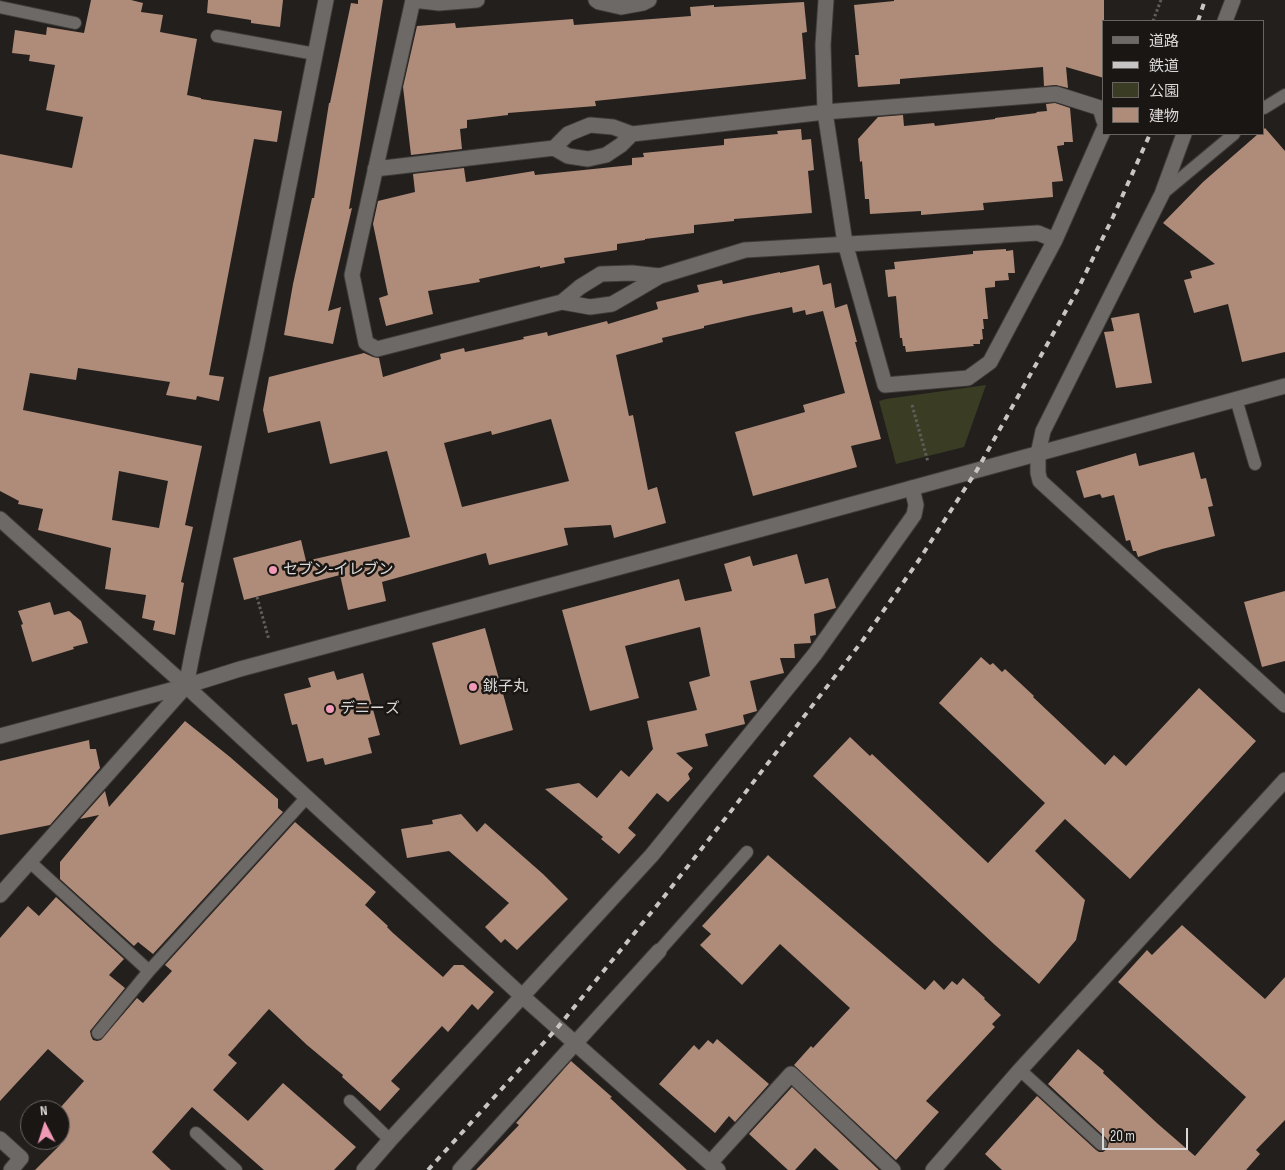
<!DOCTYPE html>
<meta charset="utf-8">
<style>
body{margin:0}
#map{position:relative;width:1285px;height:1170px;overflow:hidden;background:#221f1d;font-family:"Sofia Sans Condensed","Noto Sans JP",sans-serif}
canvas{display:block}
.legend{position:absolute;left:1102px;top:20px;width:162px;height:115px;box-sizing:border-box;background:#191614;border:1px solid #676462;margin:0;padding:6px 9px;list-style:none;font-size:15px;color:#dbd9d8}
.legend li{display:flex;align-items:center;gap:10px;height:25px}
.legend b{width:25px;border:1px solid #676462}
.north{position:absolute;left:20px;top:1100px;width:50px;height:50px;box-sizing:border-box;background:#191614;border:1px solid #676462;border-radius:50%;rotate:355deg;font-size:14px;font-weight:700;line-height:20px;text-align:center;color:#dbd9d8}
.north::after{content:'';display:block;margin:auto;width:18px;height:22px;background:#f09ab7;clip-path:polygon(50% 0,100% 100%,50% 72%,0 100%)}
.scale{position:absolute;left:1102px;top:1128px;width:86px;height:22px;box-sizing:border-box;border:2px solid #dbd9d8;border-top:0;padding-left:6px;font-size:15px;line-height:18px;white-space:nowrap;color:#dbd9d8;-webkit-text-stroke:4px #191614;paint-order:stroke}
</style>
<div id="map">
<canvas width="1285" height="1170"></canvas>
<ul class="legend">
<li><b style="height:6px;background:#6d6967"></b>道路</li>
<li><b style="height:6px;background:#c8c6c5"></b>鉄道</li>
<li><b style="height:14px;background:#3a3d24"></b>公園</li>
<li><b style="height:14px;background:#af8b79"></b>建物</li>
</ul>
<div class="north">N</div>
<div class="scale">20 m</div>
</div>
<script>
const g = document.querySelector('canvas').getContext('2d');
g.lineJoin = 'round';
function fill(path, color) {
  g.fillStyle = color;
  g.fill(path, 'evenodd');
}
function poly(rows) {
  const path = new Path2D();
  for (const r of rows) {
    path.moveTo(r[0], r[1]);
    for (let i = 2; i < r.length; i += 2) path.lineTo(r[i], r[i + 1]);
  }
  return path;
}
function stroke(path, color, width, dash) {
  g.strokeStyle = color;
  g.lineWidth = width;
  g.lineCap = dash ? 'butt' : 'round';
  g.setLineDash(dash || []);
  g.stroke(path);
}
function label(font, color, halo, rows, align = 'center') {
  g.font = font + ' "Sofia Sans Condensed","Noto Sans JP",sans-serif';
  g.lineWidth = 5;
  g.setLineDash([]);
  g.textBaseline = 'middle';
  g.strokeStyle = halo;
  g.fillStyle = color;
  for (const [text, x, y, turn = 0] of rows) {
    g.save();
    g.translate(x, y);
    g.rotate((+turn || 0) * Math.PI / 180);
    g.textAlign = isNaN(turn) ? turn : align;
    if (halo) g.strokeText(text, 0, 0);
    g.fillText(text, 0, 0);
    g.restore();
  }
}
const green = poly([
 [986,385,964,447,896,464,879,401,886,399]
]);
const building = poly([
 [91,0,131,0,143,3,141,12,163,15,160,32,197,39,187,95,201,98,201,99,282,111,277,142,254,139,209,375,224,377,219,401,197,396,196,400,166,395,170,382,78,368,76,380,30,373,23,410,202,446,185,525,193,527,181,582,184,583,175,635,153,630,155,621,142,618,146,595,105,589,111,548,38,530,43,509,18,504,19,501,0,491,0,154,72,168,83,117,46,110,55,65,29,61,30,55,12,53,15,30,46,35,47,27,84,33],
 [119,471,168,481,159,528,112,520],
 [208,0,283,0,280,27,251,23,251,20,207,13],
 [358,0,383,0,361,138,349,209,352,208,328,311,341,307,333,344,284,335,293,284,312,198,314,198,329,103,330,103,351,3,358,4],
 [894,0,1104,0,1104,78,1066,67,1068,88,1056,85,1044,86,1043,67,900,79,900,84,858,87,855,55,859,55,854,5,894,1],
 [804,2,807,32,802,33,806,79,595,101,596,106,508,113,508,115,467,120,467,128,460,129,462,149,411,155,403,87,417,26,455,23,456,28,573,19,574,25,691,16,690,7,714,5,714,7],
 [1055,103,1070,108,1073,142,1064,142,1064,145,1057,146,1063,181,1052,182,1053,197,983,203,984,210,921,215,921,211,870,214,869,199,865,199,862,161,860,162,858,139,878,117,903,115,904,126,934,123,935,126,995,119,995,118,1037,113,1036,112,1047,111,1046,104],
 [1265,128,1285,151,1285,352,1242,362,1228,304,1194,313,1184,280,1192,278,1190,271,1215,264,1163,223,1203,182,1258,134,1264,134,1264,129],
 [801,129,802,140,811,139,814,170,808,171,812,213,734,219,734,221,694,225,694,233,645,239,645,240,617,244,617,250,564,258,565,263,540,268,540,266,479,279,480,282,428,291,433,314,386,326,379,298,388,295,373,224,378,201,415,192,413,174,464,168,466,182,534,171,535,175,632,165,632,158,644,157,643,153,724,145,724,139,778,134,777,131],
 [1006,249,1006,251,1013,250,1015,273,1008,273,1009,280,995,281,995,287,985,288,988,319,983,319,984,329,982,329,983,339,980,340,980,344,973,344,974,346,906,352,905,346,903,346,902,338,900,338,896,296,888,297,885,270,895,269,894,262,973,254,973,251],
 [819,265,823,285,831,283,835,308,847,304,857,342,855,342,881,439,851,446,857,467,753,496,735,432,805,412,803,405,845,393,823,311,806,315,805,310,793,313,792,307,748,316,704,326,704,328,662,338,663,342,616,355,629,416,633,415,648,490,657,487,666,523,614,538,611,525,564,528,568,545,489,565,486,553,382,582,386,601,348,610,340,575,244,600,233,558,301,540,306,561,410,537,387,451,330,464,320,421,268,433,263,410,269,377,364,353,373,357,379,358,383,377,441,359,440,354,464,348,465,352,524,339,523,337,547,332,548,336,607,321,608,324,658,309,656,302,699,292,697,285,722,280,723,284,780,272,780,273],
 [551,419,569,481,462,507,444,443,491,431,492,435],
 [1139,313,1152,383,1116,388,1104,332,1114,331,1111,318],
 [1194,452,1201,479,1206,478,1213,506,1208,507,1215,536,1162,549,1138,557,1136,551,1133,551,1130,540,1126,541,1114,495,1102,498,1100,494,1084,498,1076,471,1136,453,1139,466],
 [797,554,805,584,828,578,836,608,814,614,816,635,810,636,811,643,794,644,795,658,780,658,784,673,750,681,757,711,743,715,745,724,705,734,708,746,676,753,693,768,688,774,690,779,668,802,657,793,628,828,636,835,619,854,601,839,603,837,545,789,579,783,597,798,621,770,629,777,653,749,647,721,697,710,689,682,710,676,700,627,625,646,639,698,590,711,562,610,679,579,685,601,732,591,724,564,750,556,753,566],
 [1285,591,1285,661,1262,667,1244,602],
 [50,602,54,615,69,611,81,621,88,643,73,647,74,649,32,662,21,625,23,624,18,611],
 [485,628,513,730,460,745,432,643],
 [981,657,990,665,993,663,1002,672,1005,669,1034,696,1033,697,1105,765,1114,755,1126,766,1199,688,1256,741,1130,879,1065,819,1035,851,1085,900,1076,940,1039,984,995,945,813,776,850,737,870,756,872,754,988,863,1045,803,939,703],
 [334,671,337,680,363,673,380,735,368,738,372,753,325,765,323,758,307,762,297,724,292,725,284,694,311,687,308,678],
 [185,721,230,757,278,799,278,808,283,812,153,954,138,942,134,946,60,879,60,862,99,815,80,819,105,791,109,807],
 [89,740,90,749,96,749,100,768,50,825,0,835,0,761],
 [461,814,477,832,485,823,543,874,568,899,517,950,505,939,501,943,485,927,509,903,449,851,407,858,401,829,433,824,432,820],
 [295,822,376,892,365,905,388,926,387,927,393,933,443,977,454,965,463,965,494,992,478,1010,472,1004,448,1032,442,1026,391,1081,400,1089,380,1111,342,1077,343,1075,307,1045,269,1009,228,1055,237,1063,213,1090,248,1121,283,1083,356,1147,334,1170,264,1170,192,1107,152,1152,171,1170,35,1170,60,1145,60,1108,84,1081,48,1049,0,1101,0,938,28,906,39,916,56,897,124,959,109,975,125,988,90,1031,91,1036,93,1040,97,1041,101,1040,137,998,143,1003,172,971,165,965],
 [768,855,925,990,934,980,944,990,952,981,957,985,963,978,985,998,984,999,1001,1015,992,1024,995,1027,926,1101,939,1112,896,1160,794,1065,811,1046,813,1048,850,1008,780,944,742,985,700,945,711,934,702,926],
 [1182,925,1265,999,1285,977,1285,1120,1256,1150,1260,1154,1246,1170,1002,1170,985,1154,1037,1096,1096,1150,1099,1152,1103,1152,1107,1149,1109,1142,1106,1138,1048,1084,1078,1049,1104,1071,1103,1073,1158,1124,1195,1156,1246,1097,1118,982,1147,950,1152,955],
 [717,1039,769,1084,735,1122,729,1116,715,1133,659,1084,694,1045,699,1050,708,1040,713,1044],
 [571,1061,612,1097,610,1098,687,1170,476,1170,519,1125,516,1123],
 [792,1087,879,1170,839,1170,815,1148,795,1170,788,1170,749,1134]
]);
const path = poly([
 [1153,21,1161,0],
 [912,405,928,462],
 [257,597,269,640]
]);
const lane = poly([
 [0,7,75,23],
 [217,36,315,54],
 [1264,108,1285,95],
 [1162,194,1234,134],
 [1236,399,1255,464],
 [30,862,149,971],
 [659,951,747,852],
 [98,1033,149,971,307,797],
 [1020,1070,1101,1144],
 [350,1101,390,1140],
 [196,1133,236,1170]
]);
const street = poly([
 [413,0,352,275,366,343,377,349,562,302,590,307,612,304,638,289,660,276,632,273,601,274,580,287,562,302],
 [413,0,439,3,477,0],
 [596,0,599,2,621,7,643,3,649,0],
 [826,0,823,45,825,112,845,243,885,385,968,378,990,362,1055,240,1104,129],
 [1225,21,1233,0],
 [632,134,621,145,606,155,588,159,568,156,554,148,568,134,590,125,613,127,632,134,825,112,1056,94,1100,108,1104,121],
 [1184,134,1162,194,1043,431,1038,454,1038,473,1040,481,1285,705],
 [375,169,554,148],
 [660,276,745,250,1038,233,1055,240],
 [0,519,186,686,522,996,718,1170],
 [0,1139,21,1158,11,1170],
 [710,1163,791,1074,893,1170],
 [364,1170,390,1140,652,855,815,654,914,515,916,505,912,488],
 [460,1170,659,951],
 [933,1170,1020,1070,1285,780]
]);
const secondary = poly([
 [0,736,186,686,240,669,795,520,1285,386],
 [0,895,186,686,193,650,257,346,326,0]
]);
const rail = poly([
 [1198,21,1205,0],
 [428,1170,558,1027,663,898,728,815,863,640,919,560,977,470,1077,291,1113,217,1150,134]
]);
const markers = [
 [273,570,5,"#f09ab7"],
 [473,687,5,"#f09ab7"],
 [330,709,5,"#f09ab7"]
];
const poiNames = [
 ["セブン-イレブン",283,570],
 ["銚子丸",483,687],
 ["デニーズ",340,709]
];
fill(green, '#3a3d24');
fill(building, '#af8b79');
stroke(lane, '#3e3b39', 14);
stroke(street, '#3e3b39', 17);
stroke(secondary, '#3e3b39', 17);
stroke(path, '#605d5b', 3, [2.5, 2.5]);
stroke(lane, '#6d6967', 12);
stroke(street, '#6d6967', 15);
stroke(secondary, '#6d6967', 15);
stroke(rail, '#c8c6c5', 4, [6, 6]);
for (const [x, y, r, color] of markers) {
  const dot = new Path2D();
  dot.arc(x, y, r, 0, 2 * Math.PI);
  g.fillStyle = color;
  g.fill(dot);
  stroke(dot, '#191614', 2);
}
label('15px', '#dbd9d8', '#191614', poiNames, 'left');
</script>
